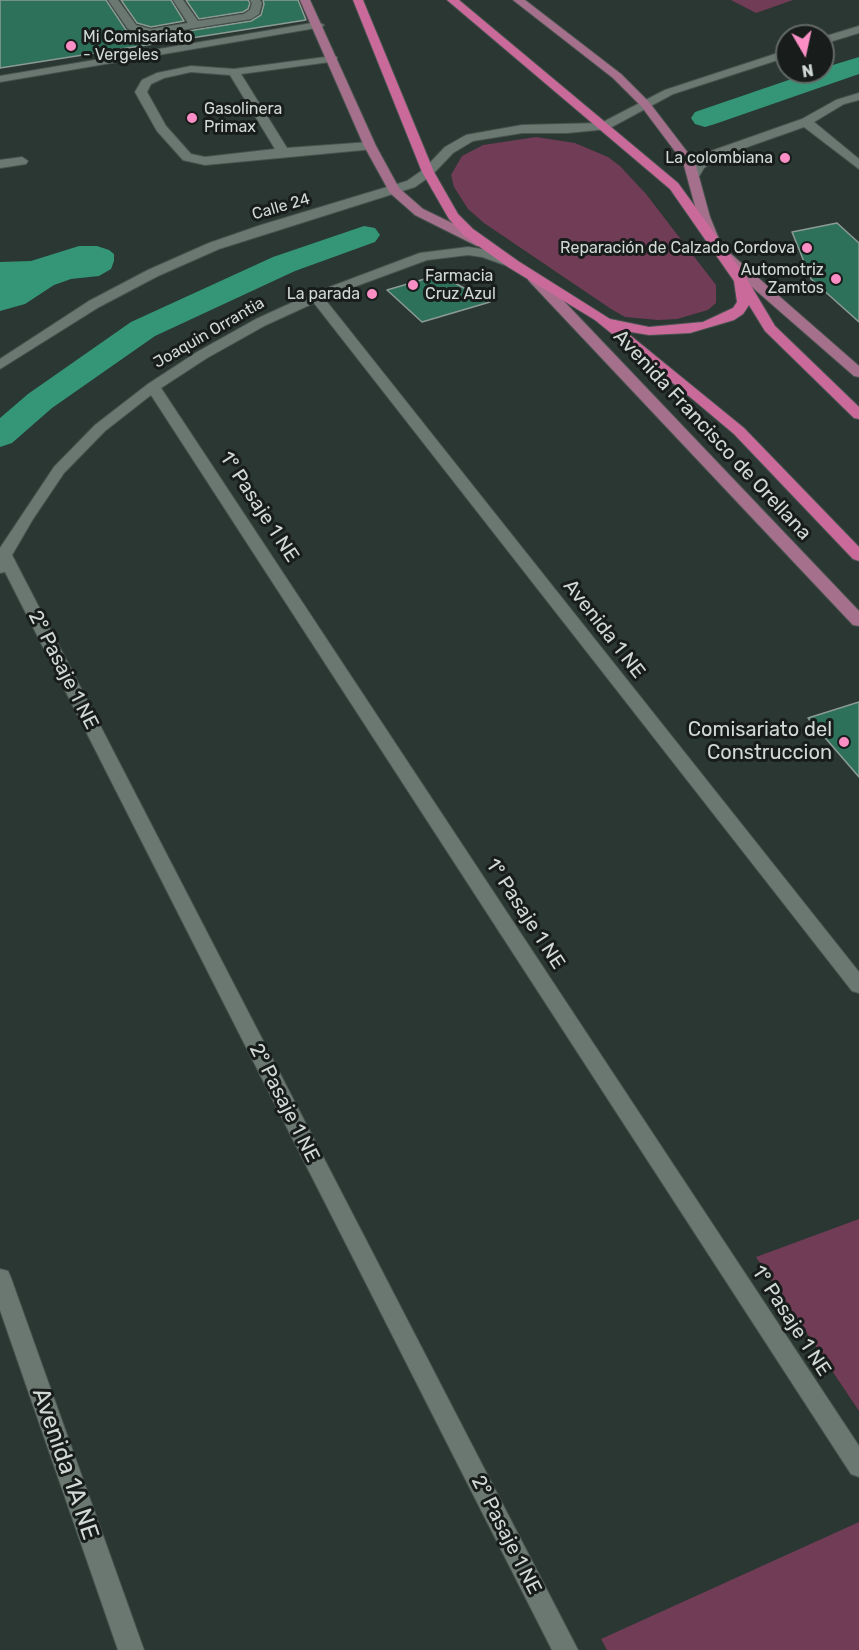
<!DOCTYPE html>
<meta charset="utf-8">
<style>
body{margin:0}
#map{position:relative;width:859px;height:1650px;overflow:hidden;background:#2b3732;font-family:Rubik,sans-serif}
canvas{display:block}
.north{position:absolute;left:775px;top:24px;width:60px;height:60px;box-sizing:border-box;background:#181d1b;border:2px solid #626865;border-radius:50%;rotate:171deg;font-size:16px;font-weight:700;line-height:24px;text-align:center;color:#d1d9d5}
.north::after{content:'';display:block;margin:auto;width:21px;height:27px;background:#fb8fc5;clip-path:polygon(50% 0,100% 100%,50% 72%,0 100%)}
</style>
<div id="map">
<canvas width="859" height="1650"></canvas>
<div class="north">N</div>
</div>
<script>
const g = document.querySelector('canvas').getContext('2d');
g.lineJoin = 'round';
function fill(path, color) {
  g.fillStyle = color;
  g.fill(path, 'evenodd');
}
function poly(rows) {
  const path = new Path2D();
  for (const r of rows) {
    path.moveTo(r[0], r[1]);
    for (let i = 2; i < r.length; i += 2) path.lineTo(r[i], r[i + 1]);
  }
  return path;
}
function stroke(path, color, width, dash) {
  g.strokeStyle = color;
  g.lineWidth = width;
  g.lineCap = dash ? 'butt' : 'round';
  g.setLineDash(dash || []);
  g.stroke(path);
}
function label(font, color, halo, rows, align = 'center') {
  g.font = font + ' Rubik,sans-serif';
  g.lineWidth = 6;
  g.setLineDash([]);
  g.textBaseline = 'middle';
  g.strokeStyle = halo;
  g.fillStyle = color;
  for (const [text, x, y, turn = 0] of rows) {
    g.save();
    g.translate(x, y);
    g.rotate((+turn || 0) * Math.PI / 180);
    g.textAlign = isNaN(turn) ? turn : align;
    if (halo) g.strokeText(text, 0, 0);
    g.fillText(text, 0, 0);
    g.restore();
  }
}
const green = poly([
 [731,0,793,0,756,13],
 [536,137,575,143,608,157,620,166,646,194,716,285,716,303,708,310,677,319,658,320,625,317,611,309,484,223,468,209,454,187,451,175,462,156,483,145],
 [859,1219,859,1411,756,1257],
 [859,1522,859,1650,607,1650,601,1639]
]);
const water = poly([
 [79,246,97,246,109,250,114,254,114,261,111,269,99,276,71,279,54,285,25,304,0,311,0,262,31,261]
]);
const canal = poly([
 [859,57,859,74,715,124,705,127,695,124,691,118,695,112,812,72,823,72,823,68,859,57],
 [364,226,375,228,380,235,375,242,295,271,155,336,52,408,12,443,0,447,0,418,28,394,131,322,273,257,364,226]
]);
const building = poly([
 [0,0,106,0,126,30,150,37,251,21,261,15,264,4,263,0,298,0,306,20,0,68,0,0],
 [121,0,171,0,184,21,151,27,137,23,121,0],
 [186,0,248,0,250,3,248,9,243,12,199,19,186,0],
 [837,223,859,243,859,322,811,279,792,232,837,223],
 [428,278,440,278,451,281,490,302,422,322,387,290,428,278],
 [859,702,859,777,808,718,859,702]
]);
const minor = poly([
 [108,0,118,0,136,25,151,29,188,23,173,0,183,0,198,21,244,14,250,10,252,3,250,0,260,0,262,3,259,14,251,19,151,35,128,29,108,0],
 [318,22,324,25,322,27,0,82,0,76,318,22],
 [859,26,859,33,823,44,823,37,859,26],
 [787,50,787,57,673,94,608,129,567,133,522,133,473,141,453,153,432,175,415,187,219,249,158,276,99,307,0,369,0,359,89,301,148,270,209,243,261,225,407,181,424,169,445,147,466,135,522,125,601,123,665,90,787,50],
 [333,56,337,57,337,61,241,74,287,148,370,142,376,146,374,149,205,165,187,161,183,160,157,131,135,92,142,80,157,73,191,66,234,69,333,56],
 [191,72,230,75,275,149,205,157,191,154,166,126,147,92,151,84,164,78,191,72],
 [859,93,859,100,844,104,814,122,859,159,859,169,804,127,719,157,704,168,698,178,690,178,688,175,695,163,711,151,802,119,836,100,859,93],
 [22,157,28,161,26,164,0,168,0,160,22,157],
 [468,247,489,250,520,264,513,268,482,257,468,255,427,260,324,298,859,972,859,993,852,991,314,303,266,325,207,358,161,388,859,1446,859,1477,851,1474,151,395,105,431,64,473,33,519,12,555,578,1650,552,1650,5,572,0,573,0,548,54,467,95,425,148,384,197,352,256,319,311,294,420,253,468,247],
 [0,1269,8,1271,11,1278,144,1650,118,1650,0,1310,0,1269]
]);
const major = poly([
 [300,0,310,0,376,146,399,188,423,209,487,240,488,243,487,246,477,246,415,215,390,193,364,146,300,0],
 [513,0,525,0,621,74,649,102,695,162,710,217,719,239,718,242,708,242,707,239,698,217,683,162,641,106,613,78,513,0],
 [726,253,731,254,859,366,859,377,854,376,721,260,719,257,726,253],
 [534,274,539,275,859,611,859,626,853,625,529,281,527,278,529,275,534,274]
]);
const highway = poly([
 [353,0,363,0,434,172,458,214,473,229,518,261,610,319,649,327,703,322,733,308,737,302,734,281,670,189,447,0,459,0,678,183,744,274,775,326,859,407,859,419,854,418,765,331,749,305,743,314,734,320,690,333,649,335,625,331,744,428,859,547,859,561,853,559,734,434,690,397,595,320,508,267,463,235,449,219,422,172,353,0]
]);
const markers = [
 [71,46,6,"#fb8fc5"],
 [192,118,6,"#fb8fc5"],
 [785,158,6,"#fb8fc5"],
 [807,248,6,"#fb8fc5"],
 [836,279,6,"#fb8fc5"],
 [413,285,6,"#fb8fc5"],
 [372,294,6,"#fb8fc5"],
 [844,742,6,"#fb8fc5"]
];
const farPoinames = [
 ["Mi Comisariato",83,37,"left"],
 ["- Vergeles",83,55,"left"],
 ["Gasolinera",204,109,"left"],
 ["Primax",204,127,"left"],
 ["La colombiana",773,158],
 ["Reparación de Calzado Cordova",795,248],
 ["Automotriz",824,270],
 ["Zamtos",824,288],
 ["Farmacia",425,276,"left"],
 ["Cruz Azul",425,294,"left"],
 ["La parada",360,294]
];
const farStreetnames = [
 ["Calle 24",281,207,-16],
 ["Joaquin Orrantia",209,333,-30]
];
const streetNames = [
 ["Avenida Francisco de Orellana",712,435,47],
 ["1° Pasaje 1 NE",259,507,57],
 ["Avenida 1 NE",604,629,52],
 ["2° Pasaje 1 NE",63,670,63],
 ["1° Pasaje 1 NE",525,914,57],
 ["2° Pasaje 1 NE",284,1103,63],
 ["1° Pasaje 1 NE",791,1321,57],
 ["2° Pasaje 1 NE",506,1535,63]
];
const poiNames = [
 ["Comisariato del",832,730],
 ["Construccion",832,753]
];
const nearStreetnames = [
 ["Avenida 1A NE",65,1464,71]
];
fill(green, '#703c56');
fill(water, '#349677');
fill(canal, '#349677');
fill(building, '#2e715a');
stroke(building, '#8d9b95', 1.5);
stroke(minor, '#48534e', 2);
stroke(major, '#48534e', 2);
stroke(highway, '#48534e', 2);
fill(minor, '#6b7872');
fill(major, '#a4708b');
fill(highway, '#ca6a9b');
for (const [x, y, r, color] of markers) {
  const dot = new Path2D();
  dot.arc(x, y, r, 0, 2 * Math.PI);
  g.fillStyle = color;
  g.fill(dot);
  stroke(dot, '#181d1b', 2);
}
label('16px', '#d1d9d5', '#181d1b', farPoinames, 'right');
label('16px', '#d1d9d5', '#181d1b', farStreetnames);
label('20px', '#d1d9d5', '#181d1b', streetNames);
label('20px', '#d1d9d5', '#181d1b', poiNames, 'right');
label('24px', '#d1d9d5', '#181d1b', nearStreetnames);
</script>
